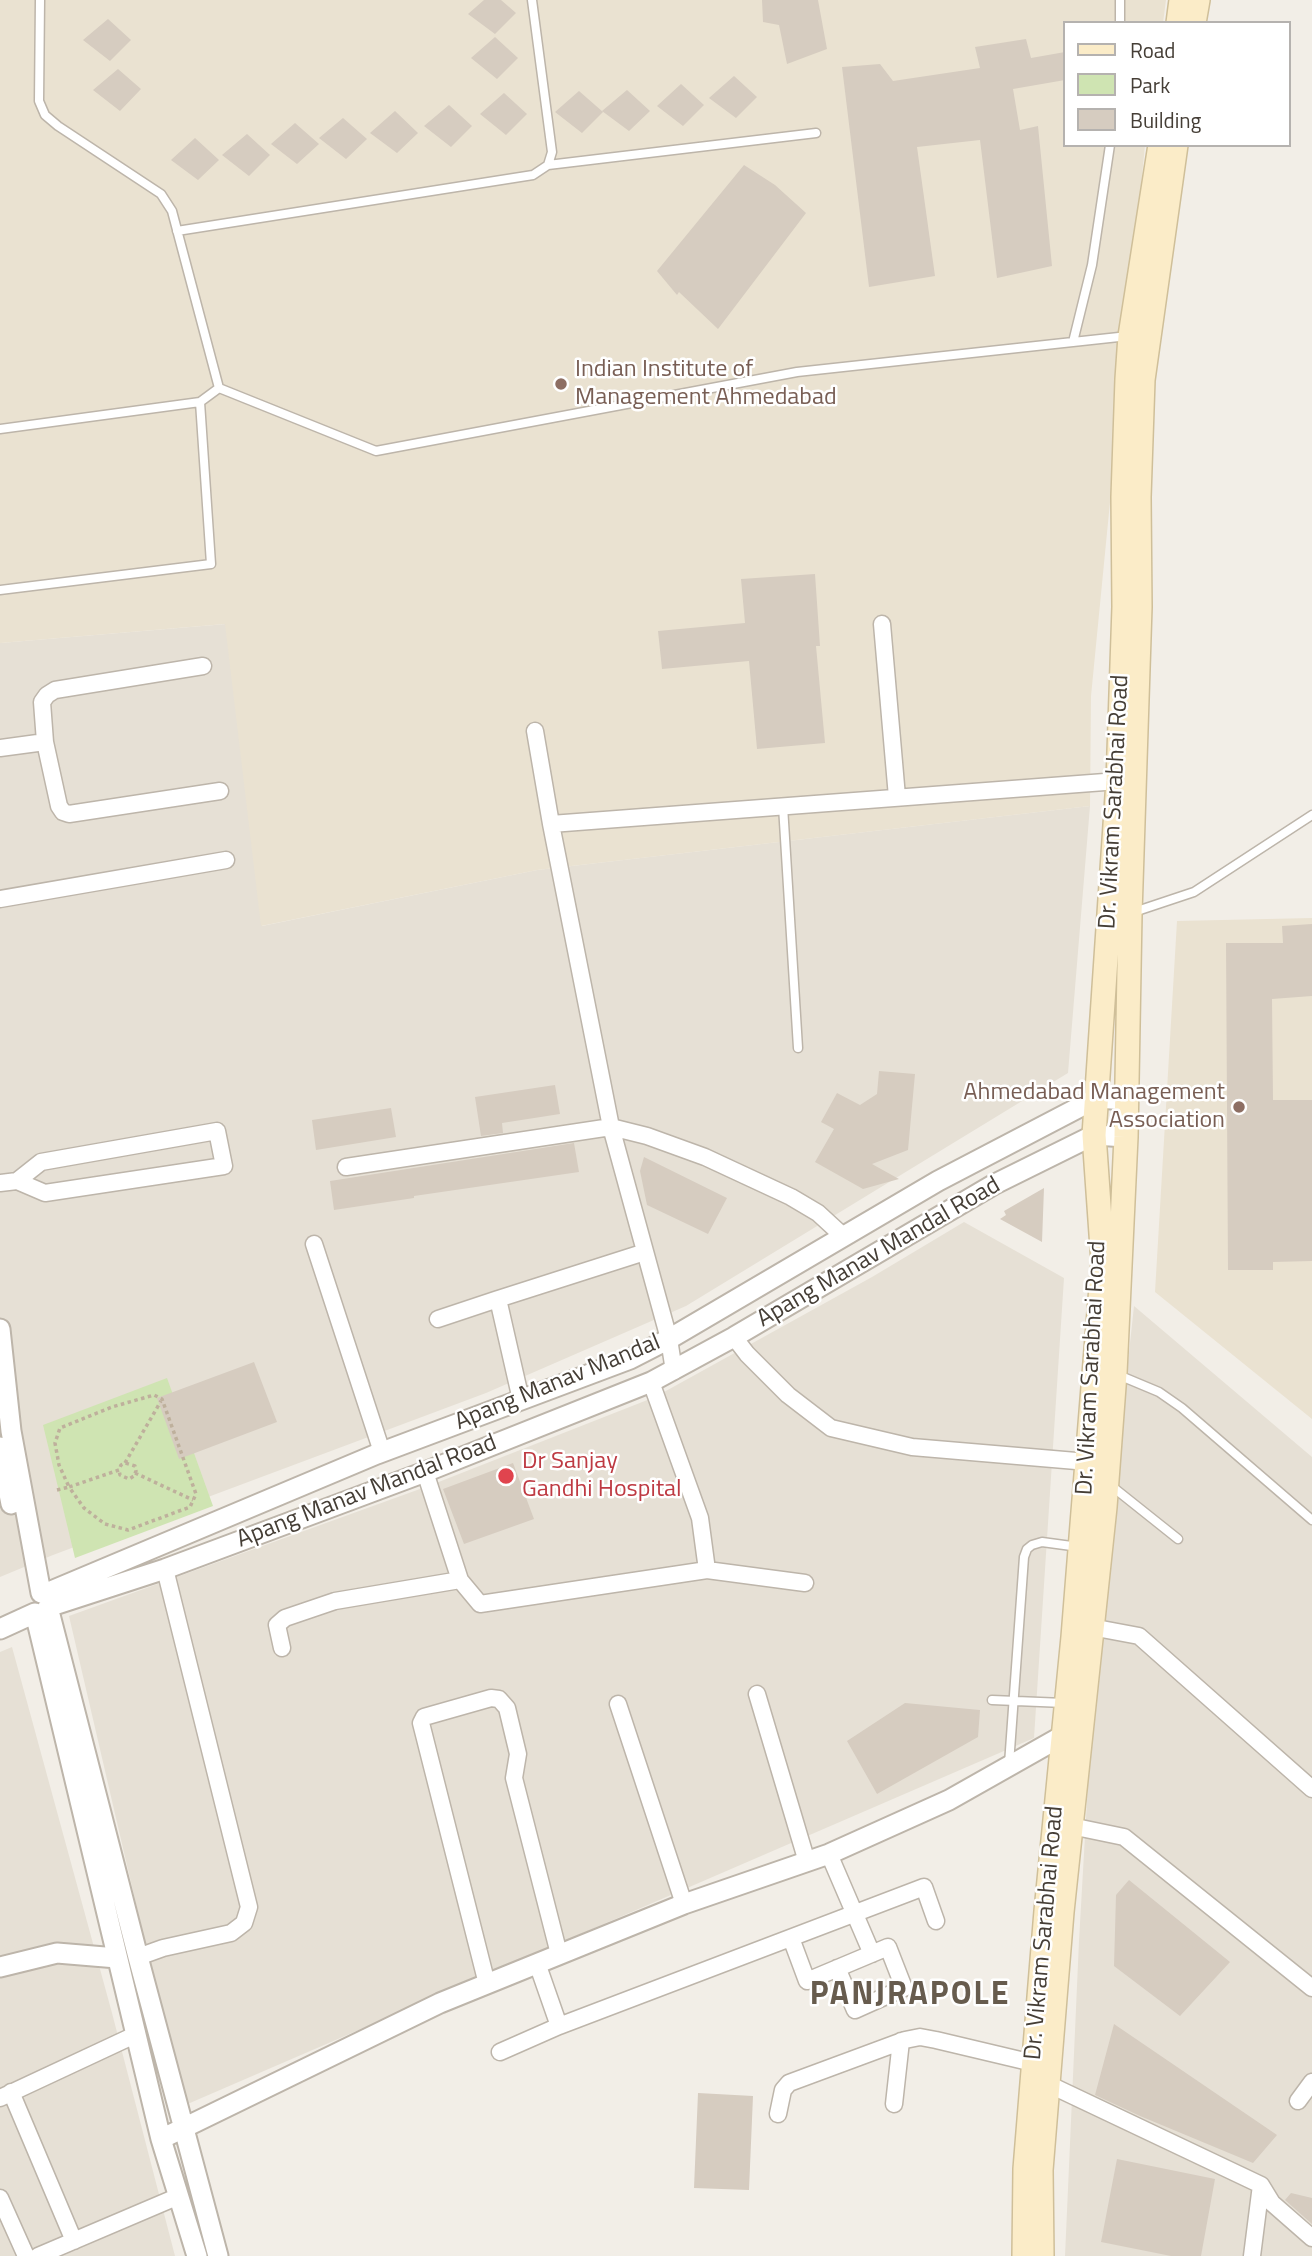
<!DOCTYPE html>
<style>
body{margin:0}
#map{position:relative;width:1312px;height:2256px;overflow:hidden;background:#f2eee7;font-family:"Titillium Web",sans-serif}
canvas{display:block}
.legend{position:absolute;left:1063px;top:21px;width:228px;height:126px;box-sizing:border-box;background:#fff;border:2px solid #b5b2af;margin:0;padding:9px 12px;list-style:none;font-size:21px;color:#453e36}
.legend li{display:flex;align-items:center;gap:14px;height:35px}
.legend b{width:35px;border:2px solid #b5b2af}
</style>
<div id="map">
<canvas width="1312" height="2256"></canvas>
<ul class="legend">
<li><b style="height:9px;background:#fbecc8"></b>Road</li>
<li><b style="height:19px;background:#cfe4b2"></b>Park</li>
<li><b style="height:19px;background:#d6ccc0"></b>Building</li>
</ul>
</div>
<script>
const g = document.querySelector('canvas').getContext('2d');
g.lineJoin = 'round';
function fill(path, color) {
  g.fillStyle = color;
  g.fill(path, 'evenodd');
}
function poly(rows) {
  const path = new Path2D();
  for (const r of rows) {
    path.moveTo(r[0], r[1]);
    for (let i = 2; i < r.length; i += 2) path.lineTo(r[i], r[i + 1]);
  }
  return path;
}
function stroke(path, color, width, dash) {
  g.strokeStyle = color;
  g.lineWidth = width;
  g.lineCap = dash ? 'butt' : 'round';
  g.setLineDash(dash || []);
  g.stroke(path);
}
function label(font, color, halo, rows, align = 'center') {
  g.font = font + ' "Titillium Web",sans-serif';
  g.lineWidth = 5;
  g.setLineDash([]);
  g.textBaseline = 'middle';
  g.strokeStyle = halo;
  g.fillStyle = color;
  for (const [text, x, y, turn = 0] of rows) {
    g.save();
    g.translate(x, y);
    g.rotate((+turn || 0) * Math.PI / 180);
    g.textAlign = isNaN(turn) ? turn : align;
    if (halo) g.strokeText(text, 0, 0);
    g.fillText(text, 0, 0);
    g.restore();
  }
}
const residential = poly([
 [226,624,262,926,537,870,1090,806,1068,1073,686,1306,486,1393,53,1555,0,1577,0,643],
 [964,1222,1064,1278,1034,1738,183,2106,69,1616,431,1485,655,1397,872,1277],
 [1134,1306,1312,1457,1312,2256,1065,2256,1079,1941,1094,1678],
 [12,1647,112,2013,175,2256,0,2256,0,1652]
]);
const education = poly([
 [0,0,1166,0,1163,23,1065,23,1065,145,1145,145,1091,696,1090,806,537,870,261,926,225,624,0,643],
 [1312,918,1312,1419,1155,1292,1177,921]
]);
const green = poly([
 [167,1378,213,1506,75,1558,43,1425]
]);
const building = poly([
 [484,0,501,0,516,13,495,34,468,14],
 [762,0,818,0,827,49,787,64,779,25,763,22],
 [108,19,131,40,110,61,83,40],
 [495,37,518,58,497,79,471,58],
 [1026,39,1031,58,1065,52,1065,80,1013,89,1020,130,1038,126,1052,266,997,278,980,140,917,147,935,276,869,287,842,67,880,64,893,81,980,68,975,47],
 [118,69,141,89,120,111,93,90],
 [734,76,757,97,736,118,709,98],
 [681,84,704,105,683,126,657,106],
 [627,90,650,111,629,131,602,111],
 [579,91,603,112,582,133,555,112],
 [504,93,527,114,506,135,480,114],
 [449,105,472,126,451,147,424,126],
 [395,111,418,133,397,153,370,133],
 [343,118,367,139,346,159,319,138],
 [295,123,319,144,297,164,271,144],
 [247,134,270,155,249,176,222,155],
 [195,138,219,160,198,180,171,160],
 [744,165,775,185,806,213,718,329,679,292,677,295,657,271],
 [815,574,820,646,816,646,825,743,757,749,749,661,662,669,658,631,745,623,741,579],
 [1312,924,1312,996,1272,999,1273,1100,1312,1100,1312,1261,1273,1262,1273,1270,1228,1270,1226,943,1283,943,1282,926],
 [879,1071,915,1074,908,1150,872,1164,899,1179,863,1189,815,1162,834,1129,821,1122,837,1093,860,1105,877,1094],
 [555,1085,560,1114,502,1123,503,1133,481,1136,475,1097],
 [391,1108,396,1137,316,1150,312,1120],
 [574,1143,579,1172,414,1196,414,1198,334,1210,330,1181],
 [644,1157,727,1198,708,1234,647,1205,640,1171],
 [1044,1188,1042,1242,1000,1219,1006,1215,1004,1211],
 [254,1362,277,1422,179,1459,157,1398],
 [513,1463,534,1519,464,1544,443,1489],
 [905,1703,980,1710,978,1737,877,1794,847,1741],
 [1129,1880,1230,1962,1180,2016,1114,1966,1116,1895],
 [1114,2024,1277,2135,1253,2163,1140,2116,1095,2095],
 [698,2093,753,2096,749,2190,694,2188],
 [1117,2159,1215,2179,1201,2256,1171,2256,1101,2242],
 [1291,2193,1312,2198,1312,2224,1285,2200]
]);
const path = poly([
 [125,1463,161,1401],
 [135,1473,193,1500],
 [57,1490,69,1487,59,1465,55,1443,60,1428,112,1407,154,1395,162,1399,196,1494,190,1507,128,1530,105,1524,84,1508,69,1487,119,1470,121,1465,125,1463,135,1466,136,1471,134,1476,129,1479,120,1475,119,1470]
]);
const service = poly([
 [40,0,39,101,45,115,58,126,161,194,172,211,219,388,376,451,797,372,1128,336],
 [1120,23,1120,0],
 [548,165,816,133],
 [177,231,533,175,548,165,552,152,532,0],
 [1073,342,1092,265,1110,145],
 [200,402,219,388],
 [0,429,200,402,211,564,0,590],
 [783,806,798,1048],
 [1131,913,1194,892,1312,815],
 [1116,1374,1159,1392,1182,1408,1312,1520],
 [1109,1484,1178,1539],
 [992,1700,1064,1703],
 [1009,1764,1024,1557,1027,1549,1032,1545,1042,1542,1079,1547]
]);
const minor = poly([
 [882,624,897,797],
 [535,731,551,824],
 [45,742,59,806,63,812,69,814,220,791],
 [0,748,45,742,42,702,47,695,55,690,203,666],
 [0,899,226,860],
 [346,1167,611,1127,647,1136,705,1157,791,1197,818,1213,843,1236],
 [0,1183,17,1181,41,1162,217,1131,224,1166,45,1193,17,1181],
 [314,1244,382,1452],
 [498,1299,645,1252],
 [438,1319,498,1299,521,1400],
 [734,1337,747,1354,788,1395,831,1428,912,1447,1088,1462],
 [674,1371,669,1339,611,1127,551,824,1118,781],
 [651,1382,700,1518,707,1570],
 [460,1580,480,1604,707,1570,805,1583],
 [1091,1627,1139,1636,1312,1789],
 [282,1648,277,1625,285,1618,335,1601,460,1580,425,1472],
 [757,1694,807,1862],
 [618,1704,684,1904],
 [1071,1826,1124,1837,1312,1988],
 [829,1854,872,1954],
 [791,1938,807,1981,888,1947,904,1988,855,2010,837,1968],
 [138,1957,163,1948,231,1933,244,1923,249,1907,165,1569],
 [537,1963,559,2026,924,1887,936,1921],
 [487,1984,421,1723,424,1717,491,1698,499,1699,507,1708,518,1754,514,1778,559,1954],
 [500,2052,559,2026],
 [1048,2084,1261,2185,1272,2203,1312,2238],
 [11,2092,74,2241],
 [0,2098,137,2034],
 [1298,2101,1312,2082],
 [894,2104,901,2041],
 [778,2114,783,2090,789,2083,905,2040,920,2037,936,2040,1033,2063],
 [0,2198,26,2256],
 [38,2256,179,2196],
 [1252,2256,1261,2185]
]);
const tertiary = poly([
 [0,1329,11,1431,41,1593],
 [0,1447,11,1504],
 [44,1594,377,1454,630,1359,669,1339,938,1181,1097,1098,1126,1100],
 [0,1629,35,1613,161,2139,197,2256],
 [0,1967,57,1953,117,1958],
 [161,2139,440,2003,684,1904,829,1854,949,1800,1064,1735,1075,1736],
 [218,2256,138,1957,48,1607,165,1569,425,1472,651,1382,734,1337,993,1185,1094,1135,1126,1137]
]);
const secondary = poly([
 [1178,23,1181,0],
 [1194,23,1198,0],
 [1024,2256,1025,2169,1046,1911,1073,1637,1103,1262,1094,1135,1118,781,1124,607,1123,497,1127,379,1130,336,1160,145],
 [1042,2256,1041,2170,1062,1912,1105,1507,1115,1373,1126,1137,1130,914,1140,607,1139,497,1143,380,1176,145]
]);
const markers = [
 [561,384,7,"#8d6e63"],
 [1239,1107,7,"#8d6e63"],
 [506,1476,9,"#e0444e"]
];
const educationNames = [
 ["Indian Institute of",575,370],
 ["Management Ahmedabad",575,398],
 ["Ahmedabad Management",1225,1093,"right"],
 ["Association",1225,1121,"right"]
];
const streetNames = [
 ["Dr. Vikram Sarabhai Road",1115,802,-87],
 ["Apang Manav Mandal Road",879,1253,-30],
 ["Dr. Vikram Sarabhai Road",1092,1368,-87],
 ["Apang Manav Mandal",558,1383,-22],
 ["Apang Manav Mandal Road",367,1492,-21],
 ["Dr. Vikram Sarabhai Road",1045,1933,-85]
];
const healthNames = [
 ["Dr Sanjay",522,1462],
 ["Gandhi Hospital",522,1490]
];
const districtNames = [
 ["PANJRAPOLE",910,1996]
];
fill(residential, '#e6e0d5');
fill(education, '#eae2d1');
fill(green, '#cfe4b2');
fill(building, '#d6ccc0');
stroke(service, '#bdb5aa', 11);
stroke(minor, '#bdb5aa', 19);
stroke(tertiary, '#bdb5aa', 23);
stroke(secondary, '#cfbf99', 26);
stroke(path, '#beb09c', 3.5, [3.5, 3.5]);
stroke(service, '#fff', 8);
stroke(minor, '#fff', 16);
stroke(tertiary, '#fff', 19);
stroke(secondary, '#fbecc8', 23);
for (const [x, y, r, color] of markers) {
  const dot = new Path2D();
  dot.arc(x, y, r, 0, 2 * Math.PI);
  g.fillStyle = color;
  g.fill(dot);
  stroke(dot, '#fff', 2.5);
}
label('24px', '#785e54', '#fff', educationNames, 'left');
label('24px', '#453e36', '#fff', streetNames);
label('24px', '#be3a42', '#fff', healthNames, 'left');
g.letterSpacing = '2px';
label('bold 32px', '#675c4e', '#fff', districtNames);
g.letterSpacing = '0px';
</script>
